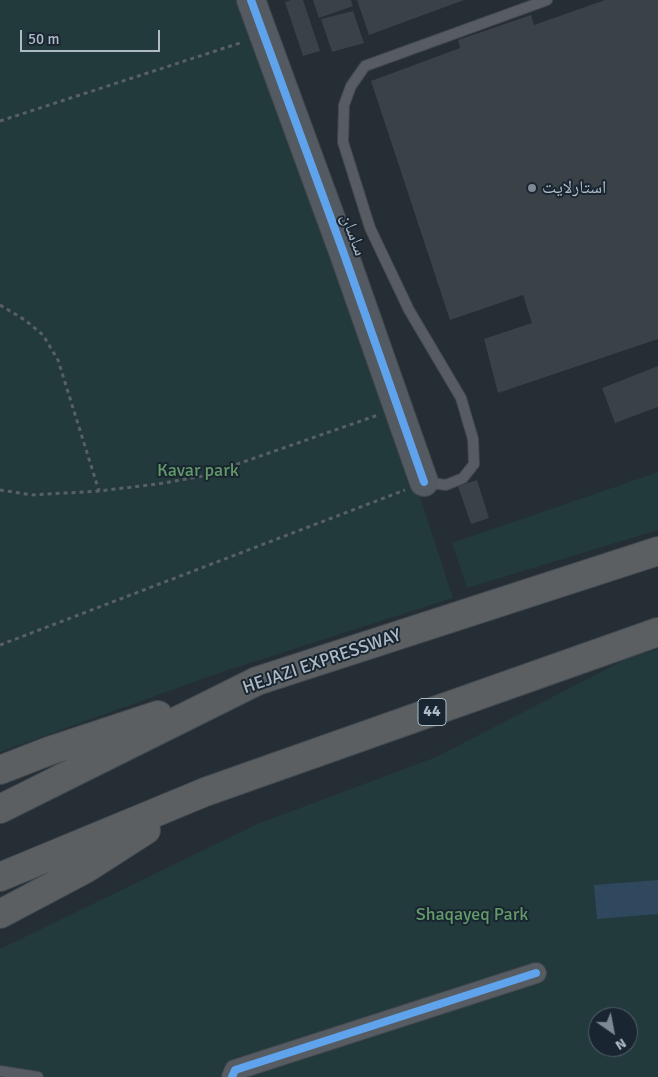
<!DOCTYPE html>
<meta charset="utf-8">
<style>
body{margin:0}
#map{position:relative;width:658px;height:1077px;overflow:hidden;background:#252d35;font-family:Signika,sans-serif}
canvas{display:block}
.north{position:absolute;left:588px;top:1007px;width:50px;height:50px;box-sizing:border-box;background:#192530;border:1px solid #55616c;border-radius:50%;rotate:147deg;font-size:14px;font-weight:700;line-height:20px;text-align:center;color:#aebbc7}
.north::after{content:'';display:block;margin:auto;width:18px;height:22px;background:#7e8994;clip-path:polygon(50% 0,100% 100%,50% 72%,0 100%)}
.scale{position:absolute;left:20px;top:30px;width:140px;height:22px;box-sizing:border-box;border:2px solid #aebbc7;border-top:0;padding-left:6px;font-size:15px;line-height:18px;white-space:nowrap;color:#aebbc7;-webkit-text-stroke:4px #192530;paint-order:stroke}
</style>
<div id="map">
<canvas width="658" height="1077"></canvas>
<div class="north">N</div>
<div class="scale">50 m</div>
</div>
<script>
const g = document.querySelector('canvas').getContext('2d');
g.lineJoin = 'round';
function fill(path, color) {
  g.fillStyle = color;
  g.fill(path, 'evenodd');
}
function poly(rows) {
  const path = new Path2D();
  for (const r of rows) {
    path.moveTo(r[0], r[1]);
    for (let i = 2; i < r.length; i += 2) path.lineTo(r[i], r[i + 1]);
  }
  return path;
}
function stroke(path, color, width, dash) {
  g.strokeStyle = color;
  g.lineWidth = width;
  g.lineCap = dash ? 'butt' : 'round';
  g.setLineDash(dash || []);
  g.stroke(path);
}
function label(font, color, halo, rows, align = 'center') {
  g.font = font + ' Signika,"Noto Naskh Arabic",sans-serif';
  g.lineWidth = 4;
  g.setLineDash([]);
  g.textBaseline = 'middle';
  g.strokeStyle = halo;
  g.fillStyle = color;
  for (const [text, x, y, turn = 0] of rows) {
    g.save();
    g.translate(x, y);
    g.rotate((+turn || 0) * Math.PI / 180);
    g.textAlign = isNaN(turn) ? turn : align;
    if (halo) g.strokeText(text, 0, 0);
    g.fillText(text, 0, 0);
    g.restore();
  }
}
const green = poly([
 [0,0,241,0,397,435,393,438,409,482,415,481,453,598,219,673,0,752],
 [658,472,658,530,467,588,452,543],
 [658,649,658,1077,0,1077,0,949,257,824,436,757,626,659],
 [598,1017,628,1017,628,1047,598,1047]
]);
const water = poly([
 [658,880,658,914,597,919,594,885]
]);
const building = poly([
 [291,0,303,0,320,51,303,56,285,2],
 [313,0,351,0,353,6,319,18],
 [357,0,464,0,369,35],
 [605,0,658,0,658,339,498,393,484,339,532,323,523,295,450,320,371,81,460,48,458,40,531,15,534,25],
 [353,11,364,43,332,52,321,19],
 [658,366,658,407,615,423,602,388],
 [477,480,489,518,471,524,458,486]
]);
const path = poly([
 [0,121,243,42],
 [0,305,25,320,43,335,58,360,99,491],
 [0,490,32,495,99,491,158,484,203,476,378,415],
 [0,645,405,490]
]);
const lane = poly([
 [425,482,446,485,463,478,474,464,473,439,461,398,409,310,370,228,343,142,344,105,351,86,365,66,547,0],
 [0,1071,38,1077]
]);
const street = poly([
 [232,1077,235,1070,536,973]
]);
const secondary = poly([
 [251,0,344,254,424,482]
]);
const highway = poly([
 [0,770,49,751,158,715],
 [0,809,257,681,658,551],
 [0,877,205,792,658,632],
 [0,914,87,868,146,830]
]);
const cycleway = poly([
 [251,0,344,254,424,482],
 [232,1077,235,1070,536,973]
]);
const markers = [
 [532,188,5,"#7e8994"]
];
const shields = [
 [432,712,28]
];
const shieldNames = [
 ["44",432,712]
];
const poiNames = [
 ["استارلایت",542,188]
];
const streetNames = [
 ["ساسان",353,235,70],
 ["HEJAZI EXPRESSWAY",322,662,-19]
];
const parkNames = [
 ["Kavar park",198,471],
 ["Shaqayeq Park",472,915]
];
fill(green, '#223a3b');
fill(water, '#2f485e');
fill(building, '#3a4248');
stroke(lane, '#42474d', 12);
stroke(street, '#42474d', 22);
stroke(secondary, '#42474d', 30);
stroke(highway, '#424a51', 30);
stroke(path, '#586066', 3, [4, 4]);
stroke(lane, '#565c62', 10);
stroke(street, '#565c62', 20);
stroke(secondary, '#545a61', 28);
stroke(highway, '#5b5f62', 28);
stroke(cycleway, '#60a3ed', 8);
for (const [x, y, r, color] of markers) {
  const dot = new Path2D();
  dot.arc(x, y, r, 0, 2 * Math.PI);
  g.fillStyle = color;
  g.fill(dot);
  stroke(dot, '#192530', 2);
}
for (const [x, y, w] of shields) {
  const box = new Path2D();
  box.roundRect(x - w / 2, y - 13.5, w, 27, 4);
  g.fillStyle = '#192530';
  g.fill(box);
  stroke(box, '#aebbc7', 1);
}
label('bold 16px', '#aebbc7', null, shieldNames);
label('18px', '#aebbc7', '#192530', poiNames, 'left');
label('18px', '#aebbc7', '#192530', streetNames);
label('18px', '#639a69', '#192530', parkNames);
</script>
